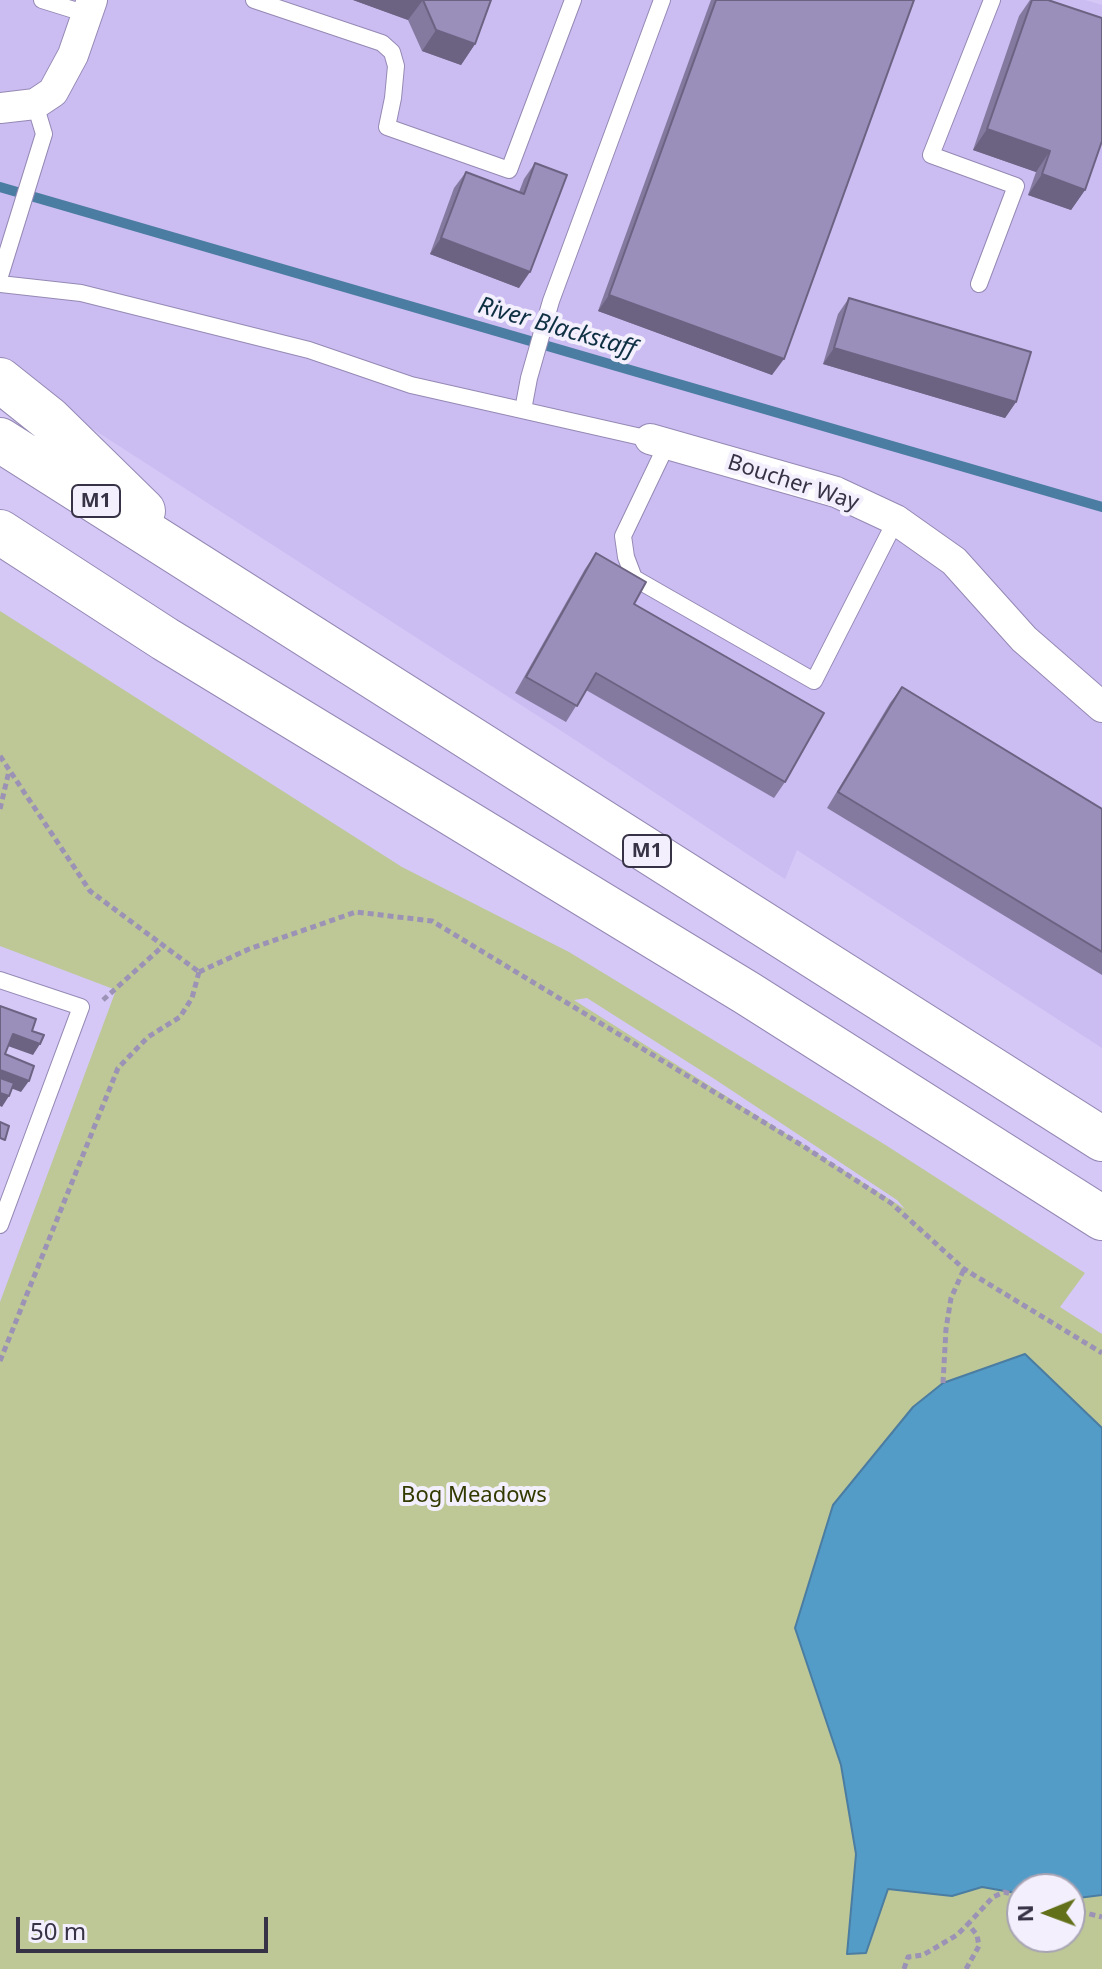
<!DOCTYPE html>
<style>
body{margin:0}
#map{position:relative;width:1102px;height:1969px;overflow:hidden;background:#d5c8f7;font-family:"Noto Sans",sans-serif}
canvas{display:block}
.north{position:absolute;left:1006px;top:1873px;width:80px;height:80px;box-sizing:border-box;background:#f3effd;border:2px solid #a8a3b3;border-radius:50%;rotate:269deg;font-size:22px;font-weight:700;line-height:32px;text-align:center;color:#373245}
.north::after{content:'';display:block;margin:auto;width:28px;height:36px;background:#63701a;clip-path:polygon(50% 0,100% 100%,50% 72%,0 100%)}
.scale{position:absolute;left:16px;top:1917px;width:252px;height:36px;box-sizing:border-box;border:4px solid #373245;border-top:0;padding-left:10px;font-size:24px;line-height:28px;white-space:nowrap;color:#373245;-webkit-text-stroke:6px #f3effd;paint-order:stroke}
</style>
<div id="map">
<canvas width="1102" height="1969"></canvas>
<div class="north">N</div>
<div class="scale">50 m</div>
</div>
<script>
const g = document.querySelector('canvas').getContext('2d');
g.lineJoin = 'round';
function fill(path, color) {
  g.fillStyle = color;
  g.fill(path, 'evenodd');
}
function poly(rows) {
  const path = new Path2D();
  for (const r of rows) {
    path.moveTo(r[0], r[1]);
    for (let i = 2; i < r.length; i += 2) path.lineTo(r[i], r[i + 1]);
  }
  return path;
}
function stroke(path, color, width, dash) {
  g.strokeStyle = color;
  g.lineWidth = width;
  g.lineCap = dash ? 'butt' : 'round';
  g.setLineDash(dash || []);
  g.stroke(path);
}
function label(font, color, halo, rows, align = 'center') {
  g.font = font + ' "Noto Sans",sans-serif';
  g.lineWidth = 8;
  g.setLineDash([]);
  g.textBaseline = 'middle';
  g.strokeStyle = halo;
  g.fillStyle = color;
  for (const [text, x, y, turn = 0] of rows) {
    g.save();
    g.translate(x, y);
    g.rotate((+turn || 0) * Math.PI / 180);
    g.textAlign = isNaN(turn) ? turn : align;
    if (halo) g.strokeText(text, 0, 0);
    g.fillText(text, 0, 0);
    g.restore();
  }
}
const built = poly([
 [0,0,1085,0,1102,5,1102,1048,797,850,785,879,580,743,71,415,0,360]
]);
const green = poly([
 [0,611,402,867,569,952,884,1144,1085,1273,1060,1307,1102,1334,1102,1969,0,1969,0,1302,116,990,0,946],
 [587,998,716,1080,897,1200,905,1209,574,1000],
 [1022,1889,1070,1889,1070,1937,1022,1937]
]);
const water = poly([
 [1025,1354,1102,1428,1102,1895,1070,1899,1070,1889,1022,1889,1022,1894,982,1887,952,1896,888,1889,866,1953,847,1954,856,1854,841,1765,795,1628,833,1505,913,1407,943,1383,1025,1354]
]);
const stream = poly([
 [0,187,1102,507]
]);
const path = poly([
 [0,756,90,891,199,972],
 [0,809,9,771],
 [199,972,249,949,356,912,432,921,803,1146,891,1203,964,1269,1102,1353],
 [103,1000,163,946],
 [0,1361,118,1068,148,1037,180,1017,192,998,199,972],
 [943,1383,946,1329,951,1298,964,1269],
 [1070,1909,1102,1917],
 [904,1969,908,1957,923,1955,957,1935,968,1924],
 [966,1969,979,1946,977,1935,968,1924,993,1897,1004,1892,1022,1897]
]);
const service = poly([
 [42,0,87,14],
 [254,0,382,43,392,52,396,66,393,98,387,127,509,170,573,0],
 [0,276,44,134,35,104],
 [0,284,81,293,309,350,411,385,650,439],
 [979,284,1016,186,931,155,992,0],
 [523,410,529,378,551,301,662,0],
 [667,444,623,536,626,557,634,578,814,681,896,520],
 [0,980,81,1007,0,1225]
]);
const minor = poly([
 [0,108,35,104,53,92,73,55,92,0],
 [650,439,836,492,896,520,954,561,1024,639,1102,707]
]);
const motorway = poly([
 [0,380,49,419,143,511],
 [0,440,1102,1139],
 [0,532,165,639,747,993,1102,1218]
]);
const wall = poly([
 [353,0,491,0,475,44,461,65,422,51,408,20],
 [711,0,914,0,772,375,598,311],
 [1030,0,1048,0,1085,190,1071,210,1028,195,1036,172,973,150,1019,16],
 [535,163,519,288,430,254,454,188,466,172,519,192,524,179],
 [849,298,1016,402,1005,418,823,364,838,314],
 [596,553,634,604,785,782,774,798,586,690,566,722,515,693,585,569],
 [902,687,1102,809,1102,975,827,808,890,703]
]);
const shadedWall = poly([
 [353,0,423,0,408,20],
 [436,30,475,44,461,65,422,51],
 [987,129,1050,151,1036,172,973,150],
 [1042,174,1085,190,1071,210,1028,195],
 [441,238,530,272,519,288,430,254],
 [609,295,784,359,772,375,598,311],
 [834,348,1016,402,1005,418,823,364],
 [13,1034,40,1044,33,1055,5,1045],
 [0,1070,29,1081,21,1092,0,1084],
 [0,1093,9,1096,2,1107,0,1106]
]);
const building = poly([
 [423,0,491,0,475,44,436,30,423,0],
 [716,0,914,0,784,359,609,295,716,0],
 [1032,0,1048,0,1102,18,1102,141,1085,190,1042,174,1050,151,987,129,1032,0],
 [535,163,567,175,530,272,441,238,466,172,524,194,535,163],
 [849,298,1031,352,1016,402,834,348,849,298],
 [596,553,646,582,634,604,824,713,785,782,596,673,577,706,526,677,596,553],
 [902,687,1102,809,1102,952,838,792,902,687],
 [0,1006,36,1019,32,1031,44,1035,40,1044,13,1034,5,1054,34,1066,29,1081,0,1070,0,1006],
 [0,1078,14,1083,9,1096,0,1093,0,1078],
 [0,1122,9,1126,5,1140,0,1138,0,1122]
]);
const shields = [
 [96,501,48],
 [647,851,48]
];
const shieldNames = [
 ["M1",96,501],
 ["M1",647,851]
];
const streetNames = [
 ["Boucher Way",793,483,18]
];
const parkNames = [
 ["Bog Meadows",474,1496]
];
const waterNames = [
 ["River Blackstaff",557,328,16]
];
fill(built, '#cbbcf1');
fill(green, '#bdc896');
fill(water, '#539cc8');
stroke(water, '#4b7ca1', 2);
stroke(stream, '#4b7ca1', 10);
stroke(service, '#9589b4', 18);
stroke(minor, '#9589b4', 32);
stroke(motorway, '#9589b4', 46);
stroke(path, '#9c92b6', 5, [6, 4]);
stroke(service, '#fff', 16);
stroke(minor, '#fff', 30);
stroke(motorway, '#fff', 44);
fill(wall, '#847aa0');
fill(shadedWall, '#6c6382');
fill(building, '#9a8eba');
stroke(building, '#6c6382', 2);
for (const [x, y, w] of shields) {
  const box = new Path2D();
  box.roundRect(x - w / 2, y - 16, w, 32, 6);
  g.fillStyle = '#f3effd';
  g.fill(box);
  stroke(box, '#373245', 2);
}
label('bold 20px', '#373245', null, shieldNames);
label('22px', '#373245', '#f3effd', streetNames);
label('22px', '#333a00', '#f3effd', parkNames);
label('italic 24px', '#0f3043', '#f3effd', waterNames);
</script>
